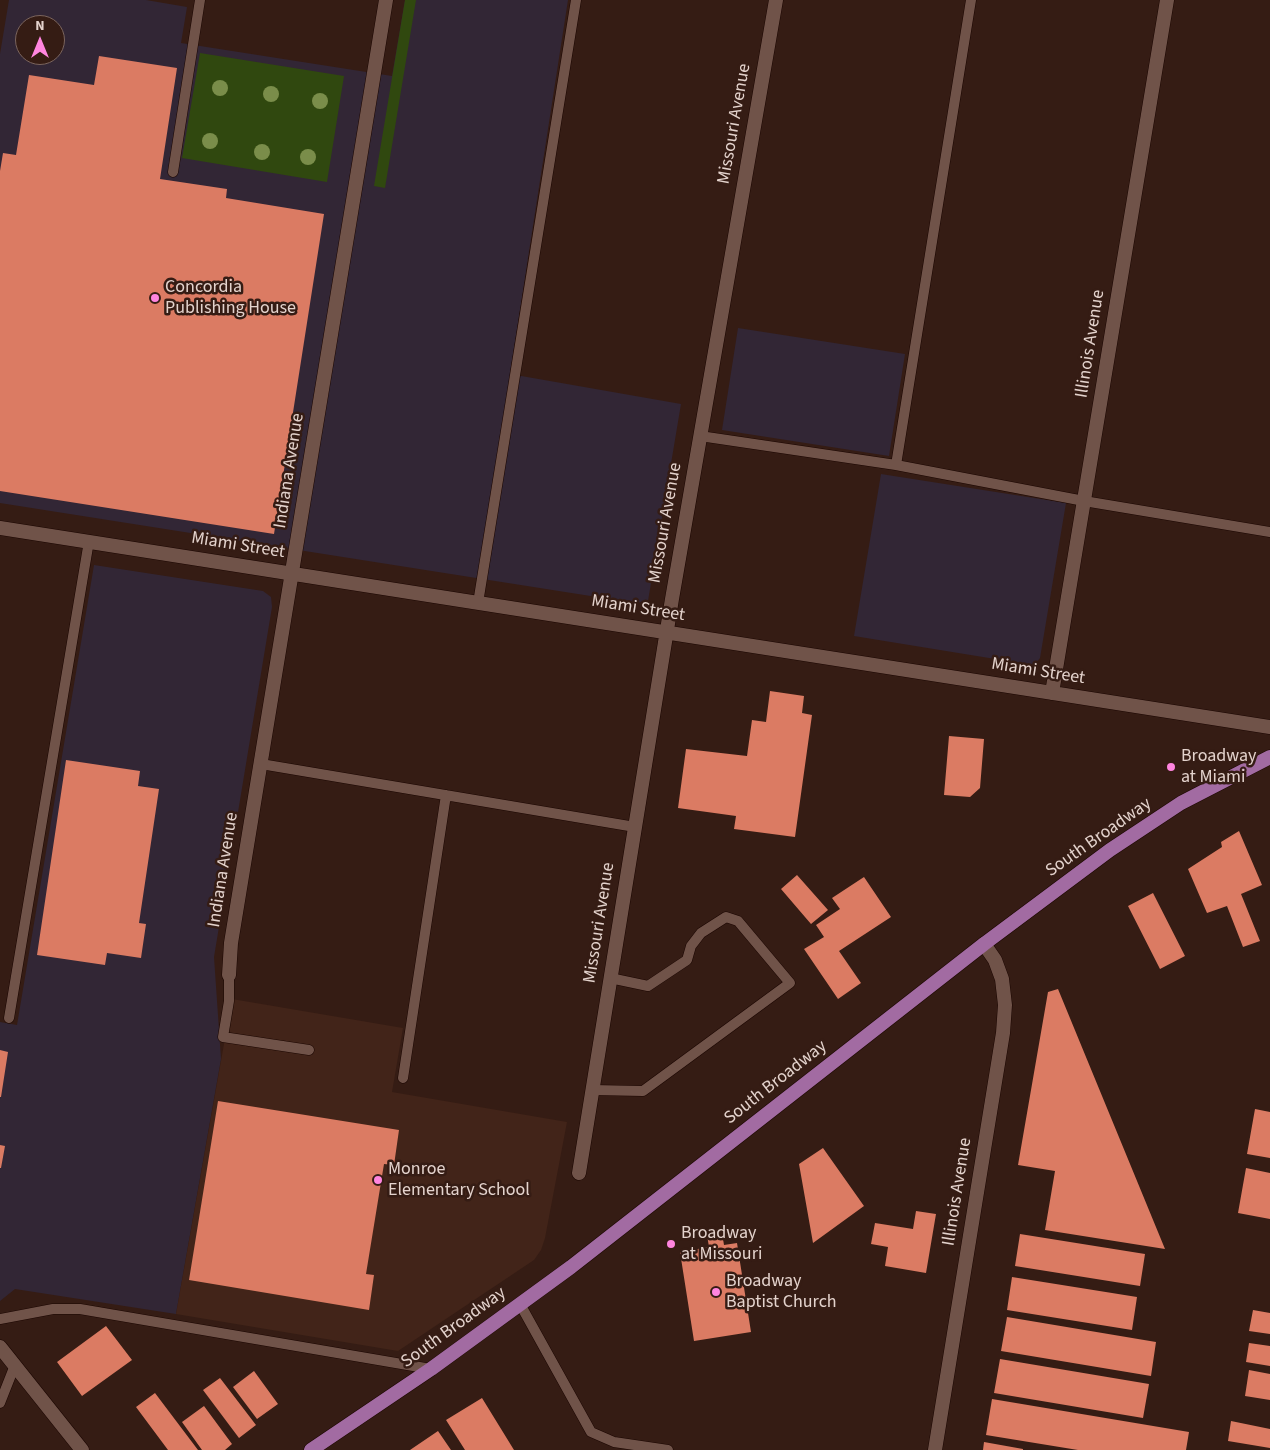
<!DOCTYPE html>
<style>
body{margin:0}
#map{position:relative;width:1270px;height:1450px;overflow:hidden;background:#351c14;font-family:"Source Sans 3",sans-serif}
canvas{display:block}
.north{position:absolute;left:15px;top:15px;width:50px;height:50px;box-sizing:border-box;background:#351c14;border:1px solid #7b655e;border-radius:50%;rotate:0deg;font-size:14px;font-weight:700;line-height:20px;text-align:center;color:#e4d3cd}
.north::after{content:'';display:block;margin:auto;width:18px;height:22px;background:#ff85df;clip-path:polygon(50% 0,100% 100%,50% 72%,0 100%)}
</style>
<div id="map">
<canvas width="1270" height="1450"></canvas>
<div class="north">N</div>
</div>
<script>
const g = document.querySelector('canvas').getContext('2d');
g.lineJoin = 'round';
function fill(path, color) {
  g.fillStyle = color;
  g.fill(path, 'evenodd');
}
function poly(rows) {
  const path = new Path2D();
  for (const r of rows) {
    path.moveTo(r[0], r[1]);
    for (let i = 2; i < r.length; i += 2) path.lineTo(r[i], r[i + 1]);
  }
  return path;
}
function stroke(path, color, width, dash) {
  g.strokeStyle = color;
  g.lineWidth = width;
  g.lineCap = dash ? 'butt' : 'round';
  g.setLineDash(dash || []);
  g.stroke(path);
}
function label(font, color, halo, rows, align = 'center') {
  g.font = font + ' "Source Sans 3",sans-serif';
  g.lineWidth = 5;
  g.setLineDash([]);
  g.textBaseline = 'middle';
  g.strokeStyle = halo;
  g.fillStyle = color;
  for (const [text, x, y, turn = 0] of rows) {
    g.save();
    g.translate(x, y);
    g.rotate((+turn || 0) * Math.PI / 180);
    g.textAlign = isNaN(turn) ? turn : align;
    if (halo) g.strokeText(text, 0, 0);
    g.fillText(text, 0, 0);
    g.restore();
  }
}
const commercial = poly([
 [9,0,146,0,187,7,181,43,392,76,405,0,568,0,510,374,681,404,648,601,635,603,0,503,0,54],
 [25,25,55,25,55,55,25,55],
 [738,328,905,354,889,456,722,430],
 [881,474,1066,503,1040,658,1037,662,1032,665,854,636],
 [94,565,263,591,271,597,272,607,214,957,221,1059,176,1314,15,1289,0,1301,0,1022,17,1025]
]);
const built = poly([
 [232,999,403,1028,392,1092,567,1122,545,1238,541,1250,534,1260,398,1351,176,1314]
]);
const green = poly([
 [405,0,416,0,385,188,374,186],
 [200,53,344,76,327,182,182,158]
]);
const building = poly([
 [99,56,177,68,160,179,227,189,226,198,324,214,274,534,0,491,0,171,3,153,16,155,29,75,94,85],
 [770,691,804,696,802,713,812,715,795,837,734,829,736,816,678,808,686,749,747,756,752,720,766,722],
 [949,736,984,739,980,788,970,797,944,795],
 [66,760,140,771,138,786,159,789,139,923,146,924,141,958,107,953,105,965,37,955],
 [1239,831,1262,885,1241,894,1260,941,1243,947,1227,906,1207,913,1188,869,1222,847,1221,842],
 [797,875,828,910,811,924,781,889],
 [864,877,891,917,839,951,861,983,838,999,804,949,824,937,816,925,840,909,832,898],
 [1153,893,1185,956,1160,969,1128,906],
 [1058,989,1165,1249,1045,1230,1055,1171,1018,1165,1048,992],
 [0,1050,8,1052,1,1097,0,1097],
 [218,1101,399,1130,394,1165,384,1164,366,1274,374,1275,369,1310,189,1280],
 [1255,1109,1270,1112,1270,1158,1247,1154],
 [0,1145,5,1146,1,1168,0,1168],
 [823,1148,864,1206,813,1243,799,1164],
 [1246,1168,1270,1173,1270,1219,1238,1213],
 [916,1211,936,1214,926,1273,885,1266,888,1247,871,1244,875,1223,913,1229],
 [722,1233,724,1245,737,1243,751,1332,694,1341,680,1252,709,1247,707,1235],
 [1020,1234,1145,1254,1140,1286,1015,1266],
 [1012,1277,1137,1297,1132,1330,1007,1310],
 [1253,1310,1270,1313,1270,1334,1249,1331],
 [1007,1317,1156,1342,1151,1376,1001,1351],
 [106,1326,132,1360,82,1396,57,1362],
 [1249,1343,1270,1346,1270,1366,1246,1362],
 [1000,1359,1149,1384,1143,1418,994,1393],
 [1249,1370,1270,1374,1270,1400,1245,1396],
 [254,1371,278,1404,257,1419,233,1387],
 [220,1378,256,1425,239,1438,203,1390],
 [155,1393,198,1450,168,1450,136,1407],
 [482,1398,514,1450,465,1450,446,1420],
 [992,1399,1189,1432,1186,1450,1078,1450,986,1435],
 [204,1406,232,1444,225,1450,202,1450,182,1422],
 [1231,1421,1270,1429,1270,1448,1228,1441],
 [438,1431,451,1450,410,1450],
 [984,1442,1023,1449,1023,1450,983,1450]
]);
const service = poly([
 [173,172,200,0],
 [700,436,896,465,1084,501,1270,532],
 [896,465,971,0],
 [478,603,576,0],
 [261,764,635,827],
 [229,975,229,1001,223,1037,309,1050],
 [9,1018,89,541],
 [403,1078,446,795],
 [592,1090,643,1091,790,983,738,921,726,917,701,933,691,946,687,960,648,986,610,978],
 [520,1304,591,1432,614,1442,668,1450],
 [0,1319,53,1309,80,1309,431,1369],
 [0,1403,15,1365]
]);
const minor = poly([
 [0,528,1270,727],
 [1052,693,1167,0],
 [229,975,231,943,386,0],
 [579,1173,672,599,776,0],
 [0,1347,82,1450],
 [935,1450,1003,1033,1005,1005,1002,979,995,960,984,944]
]);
const primary = poly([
 [311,1450,431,1369,571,1267,984,944,1110,850,1181,803,1270,757]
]);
const trees = [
 [220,88],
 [271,94],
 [320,101],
 [210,141],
 [262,152],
 [308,157]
];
const markers = [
 [155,298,5,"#ff85df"],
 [1171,767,5,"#ff85df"],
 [378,1180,5,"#ff85df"],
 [671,1244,5,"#ff85df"],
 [716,1292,5,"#ff85df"]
];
const streetNames = [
 ["Missouri Avenue",735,124,-80],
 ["Illinois Avenue",1091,344,-81],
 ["Indiana Avenue",290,471,-81],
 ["Missouri Avenue",666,523,-80],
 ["Miami Street",238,546,9],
 ["Miami Street",638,609,9],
 ["Miami Street",1038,672,9],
 ["South Broadway",1099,838,-35],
 ["Indiana Avenue",224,870,-81],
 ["Missouri Avenue",600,923,-81],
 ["South Broadway",776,1083,-38],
 ["Illinois Avenue",958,1192,-81],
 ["South Broadway",454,1328,-36]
];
const poiNames = [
 ["Concordia",165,288],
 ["Publishing House",165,309],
 ["Broadway",1181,757],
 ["at Miami",1181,778],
 ["Monroe",388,1170],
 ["Elementary School",388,1191],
 ["Broadway",681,1234],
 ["at Missouri",681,1255],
 ["Broadway",726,1282],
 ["Baptist Church",726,1303]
];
fill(commercial, '#322635');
fill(built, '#422419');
fill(green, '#30480f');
fill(building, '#db7b63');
stroke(service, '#1b0601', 11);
stroke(minor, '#1b0601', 15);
stroke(primary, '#1b0601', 15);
stroke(service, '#705349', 10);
stroke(minor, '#705349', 14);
stroke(primary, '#a26ba2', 14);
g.fillStyle = '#7a8d4a';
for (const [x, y] of trees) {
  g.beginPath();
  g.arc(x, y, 8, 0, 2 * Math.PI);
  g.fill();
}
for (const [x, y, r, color] of markers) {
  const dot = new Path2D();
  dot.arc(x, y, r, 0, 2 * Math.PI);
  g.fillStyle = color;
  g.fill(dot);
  stroke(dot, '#351c14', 2);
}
label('18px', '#e4d3cd', '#351c14', streetNames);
label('18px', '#e4d3cd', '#351c14', poiNames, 'left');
</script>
